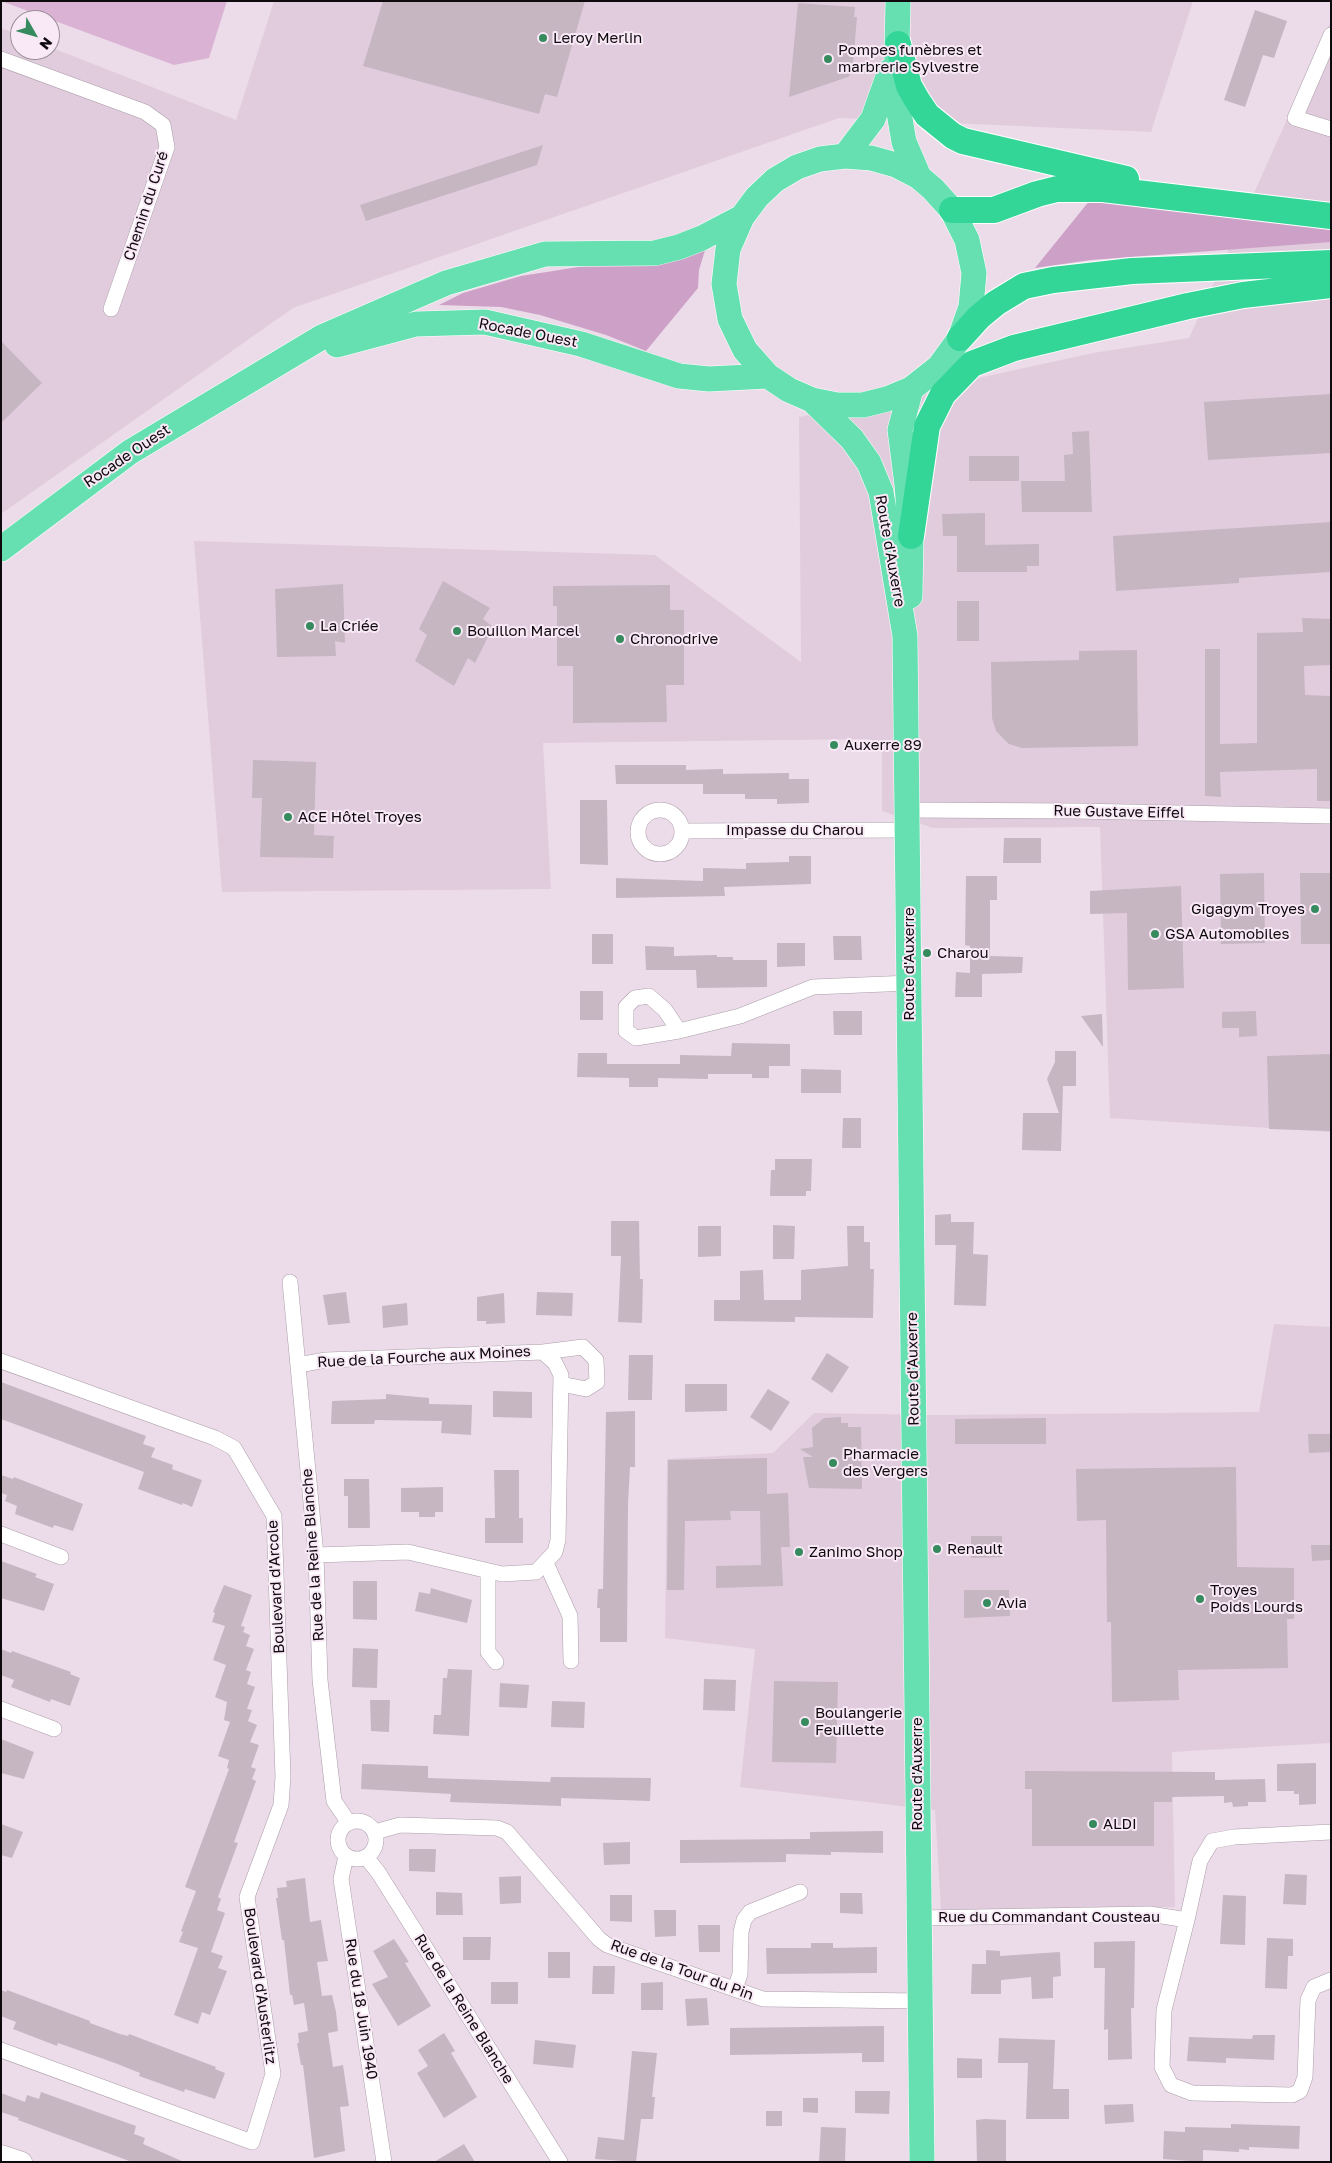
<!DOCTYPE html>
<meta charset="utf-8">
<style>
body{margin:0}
#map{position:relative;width:1332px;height:2163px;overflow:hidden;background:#ecdce9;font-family:"Golos Text",sans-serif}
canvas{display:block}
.frame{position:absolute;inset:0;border:2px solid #0f0a0e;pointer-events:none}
.north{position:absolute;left:10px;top:10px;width:50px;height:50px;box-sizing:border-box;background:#f9e9f6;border:1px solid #9b9099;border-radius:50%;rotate:128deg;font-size:14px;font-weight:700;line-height:20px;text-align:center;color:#0f0a0e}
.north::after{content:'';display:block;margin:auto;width:18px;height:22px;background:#368b5e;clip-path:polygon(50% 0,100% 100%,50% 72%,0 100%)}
</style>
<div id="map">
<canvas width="1332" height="2163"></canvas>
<div class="frame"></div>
<div class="north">N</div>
</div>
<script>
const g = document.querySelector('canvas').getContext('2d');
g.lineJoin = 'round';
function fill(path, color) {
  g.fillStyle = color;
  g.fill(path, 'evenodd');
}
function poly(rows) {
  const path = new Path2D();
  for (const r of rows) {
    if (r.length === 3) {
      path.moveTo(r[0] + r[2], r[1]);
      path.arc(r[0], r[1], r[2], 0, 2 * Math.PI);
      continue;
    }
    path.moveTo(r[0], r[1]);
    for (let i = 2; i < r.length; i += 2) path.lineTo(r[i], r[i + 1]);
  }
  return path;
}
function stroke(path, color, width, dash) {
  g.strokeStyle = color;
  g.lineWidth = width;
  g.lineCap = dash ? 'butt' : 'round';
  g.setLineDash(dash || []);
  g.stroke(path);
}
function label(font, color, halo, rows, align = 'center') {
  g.font = font + ' "Golos Text",sans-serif';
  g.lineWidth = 4;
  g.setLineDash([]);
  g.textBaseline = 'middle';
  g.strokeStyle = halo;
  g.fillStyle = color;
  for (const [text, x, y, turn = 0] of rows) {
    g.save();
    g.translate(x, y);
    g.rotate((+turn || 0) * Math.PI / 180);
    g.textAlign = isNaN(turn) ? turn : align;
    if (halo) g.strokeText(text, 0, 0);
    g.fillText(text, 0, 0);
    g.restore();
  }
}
const built = poly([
 [274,1,1193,1,1151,132,839,118,293,308,1,514,1,28,20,35,20,50,50,50,50,47,236,120],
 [1331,21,1331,1132,1110,1118,1100,827,933,828,882,811,882,746,869,739,543,743,551,889,222,892,194,541,655,555,801,662,799,417,1093,353,1189,338],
 [1274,1324,1331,1327,1331,1743,1172,1752,1175,1907,941,1910,935,1810,740,1787,755,1649,665,1638,667,1459,773,1453,814,1413,938,1415,1259,1412]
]);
const green = poly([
 [1,1,227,1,209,58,174,65]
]);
const forest = poly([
 [1090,200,1331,228,1331,242,1091,260,1035,268],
 [706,247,699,270,698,288,646,351,606,335,540,315,501,307,439,305,463,293,521,276]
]);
const building = poly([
 [383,1,585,1,557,97,545,94,539,114,363,66],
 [798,3,855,7,854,17,857,17,854,52,852,73,848,77,789,97],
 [1255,10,1287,21,1274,58,1263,55,1245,107,1224,100],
 [543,145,537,165,366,221,360,205],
 [1,341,42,383,1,423],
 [1331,394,1331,453,1208,460,1204,402],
 [1089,431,1092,512,1022,512,1021,481,1065,481,1064,455,1073,454,1072,432],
 [969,456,1019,456,1019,481,969,481],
 [985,513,985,545,1039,544,1039,566,1027,566,1027,572,957,572,957,536,943,536,942,514],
 [1331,522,1331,572,1239,578,1239,583,1116,591,1113,536],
 [443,581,490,608,483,619,493,627,475,663,468,658,454,686,415,661,427,635,419,629],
 [343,584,345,643,335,641,336,656,277,657,275,589],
 [670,585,670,610,684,610,684,685,666,685,667,722,573,723,573,666,557,666,557,606,553,606,553,586],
 [957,601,979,601,979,641,957,641],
 [1302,618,1331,619,1331,665,1304,666,1305,695,1331,696,1331,801,1317,801,1317,769,1220,772,1221,797,1205,796,1205,649,1220,649,1220,744,1257,743,1257,633,1303,632],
 [1137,650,1138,746,1022,748,1009,744,996,731,992,718,991,662,1079,660,1079,651],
 [253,760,316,762,314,835,334,836,333,858,260,857,262,798,252,798],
 [615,765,686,765,686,770,723,769,723,774,789,773,789,779,809,779,809,803,777,804,777,799,745,799,745,794,703,794,703,784,616,784],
 [580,800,607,800,608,865,580,864],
 [1004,838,1041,838,1041,863,1003,863],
 [789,856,811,856,811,884,724,887,725,896,616,898,616,878,703,881,703,868,746,869,746,863,789,862],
 [1264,873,1265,943,1221,944,1220,874],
 [1300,873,1331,873,1331,944,1301,944],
 [966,876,997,876,997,900,990,900,990,956,1023,957,1022,973,982,974,982,997,955,997,956,972,970,973,970,946,965,945],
 [1181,886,1184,988,1128,990,1127,913,1090,914,1090,891],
 [592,934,613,934,613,964,592,964],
 [833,936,861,936,862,960,834,960],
 [777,943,805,943,805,966,777,967],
 [645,946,674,947,674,956,717,955,717,957,733,957,733,960,767,960,767,987,697,988,696,970,646,970],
 [580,991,603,991,603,1020,580,1020],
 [833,1011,862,1011,862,1035,834,1035],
 [1256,1011,1257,1036,1239,1037,1239,1028,1222,1028,1222,1012],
 [1102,1014,1103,1047,1081,1016],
 [732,1043,790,1044,790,1066,769,1066,769,1078,752,1078,752,1074,708,1074,708,1079,658,1078,658,1087,629,1087,629,1078,577,1077,578,1053,607,1053,607,1064,680,1064,680,1055,731,1056],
 [1055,1051,1076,1051,1076,1086,1063,1086,1061,1151,1022,1150,1023,1113,1059,1113,1047,1079,1055,1062],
 [1331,1054,1331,1131,1269,1129,1267,1056],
 [801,1069,841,1070,841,1093,801,1093],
 [843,1118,861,1118,861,1148,842,1148],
 [775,1159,812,1159,811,1191,806,1191,806,1196,770,1196,771,1170,775,1170],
 [951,1214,951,1222,974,1222,973,1254,988,1255,986,1306,954,1305,956,1245,935,1245,935,1215],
 [611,1221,639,1221,640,1279,643,1279,642,1323,618,1322,621,1256,611,1256],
 [773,1225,795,1226,794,1259,773,1259],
 [698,1226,721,1226,721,1256,698,1257],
 [847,1226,864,1226,864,1242,870,1242,870,1269,874,1269,873,1318,795,1317,795,1322,714,1321,714,1300,740,1300,740,1271,763,1270,764,1300,801,1300,801,1270,848,1266],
 [346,1292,350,1323,328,1325,323,1295],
 [537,1292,573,1293,572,1316,536,1315],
 [504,1293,505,1323,486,1324,486,1321,477,1321,477,1297],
 [407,1303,408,1325,383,1328,382,1306],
 [827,1353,849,1367,832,1393,811,1379],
 [629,1355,653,1355,652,1400,628,1400],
 [1,1382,146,1436,143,1444,155,1448,151,1457,173,1465,172,1469,202,1480,192,1507,183,1503,182,1505,138,1489,144,1472,1,1419],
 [685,1384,727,1384,727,1411,685,1412],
 [768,1389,790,1402,771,1431,750,1417],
 [493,1391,532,1392,532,1418,493,1417],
 [386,1394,429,1398,429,1404,472,1405,471,1435,441,1433,442,1421,375,1420,374,1424,331,1424,332,1401,386,1399],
 [635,1411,635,1467,630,1467,628,1503,627,1642,600,1642,600,1608,597,1608,598,1589,603,1589,606,1412],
 [841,1417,841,1423,848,1423,848,1427,861,1427,862,1489,809,1488,803,1457,813,1457,800,1449,813,1447,812,1428,824,1418],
 [1046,1418,1046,1444,955,1444,955,1419],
 [1308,1434,1331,1434,1331,1452,1309,1453],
 [767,1458,767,1494,788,1493,790,1547,781,1547,783,1586,716,1588,716,1566,761,1565,760,1511,730,1511,731,1520,685,1521,684,1590,667,1590,668,1460],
 [1236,1467,1237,1567,1294,1568,1294,1619,1287,1619,1288,1668,1178,1670,1179,1700,1112,1702,1111,1622,1107,1622,1106,1520,1077,1521,1076,1469],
 [494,1470,519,1470,519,1518,523,1518,523,1543,485,1543,485,1518,495,1518],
 [1,1475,13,1479,14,1477,83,1504,73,1531,54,1525,53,1528,15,1514,17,1506,5,1501,7,1495,1,1493],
 [344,1479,369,1479,370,1528,348,1528,348,1496,344,1496],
 [443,1487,443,1512,435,1512,435,1517,419,1517,419,1512,401,1512,401,1488],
 [971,1536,1002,1536,1002,1557,971,1558],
 [1311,1545,1331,1545,1331,1560,1312,1561],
 [1,1561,37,1574,35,1577,54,1584,44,1611,1,1598],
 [353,1581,377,1581,377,1620,353,1619],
 [224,1585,252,1595,241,1626,245,1627,243,1632,250,1635,246,1646,254,1649,246,1670,251,1672,247,1684,255,1687,247,1709,252,1710,248,1721,257,1725,250,1742,259,1745,251,1767,256,1769,252,1779,256,1781,234,1842,238,1843,218,1897,221,1899,217,1910,225,1913,211,1952,223,1956,218,1968,227,1971,210,2015,202,2012,198,2024,174,2015,198,1948,179,1942,183,1932,181,1931,196,1891,185,1887,229,1769,227,1768,229,1760,218,1756,230,1722,224,1720,227,1702,215,1697,226,1665,213,1660,225,1626,212,1622,215,1613,213,1612],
 [431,1588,472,1600,467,1623,415,1611,419,1592,430,1594],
 [964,1590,1009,1590,1010,1616,964,1618],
 [353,1648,378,1649,377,1688,352,1687],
 [1,1649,11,1653,12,1651,71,1672,70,1674,80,1678,70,1706,51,1699,50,1702,11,1687,14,1680,1,1675],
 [448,1669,472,1670,469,1736,433,1734,434,1715,441,1715,443,1678,447,1678],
 [704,1679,736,1680,735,1711,703,1710],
 [774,1681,838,1682,836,1763,772,1762],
 [500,1683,529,1685,527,1708,499,1707],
 [370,1700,390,1700,389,1732,371,1731],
 [552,1701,585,1702,584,1728,551,1727],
 [1,1739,34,1752,24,1779,1,1773],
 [1316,1763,1316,1804,1299,1805,1299,1794,1294,1794,1294,1791,1277,1791,1277,1764],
 [362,1764,428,1766,428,1778,550,1782,551,1777,651,1778,650,1801,561,1798,561,1806,450,1802,451,1794,361,1789],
 [1025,1771,1215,1772,1215,1780,1265,1779,1266,1802,1248,1802,1248,1806,1233,1807,1232,1802,1224,1803,1224,1796,1172,1797,1172,1802,1154,1802,1154,1846,1032,1846,1032,1789,1025,1789],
 [1,1824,23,1832,12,1858,1,1855],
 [883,1831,883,1853,831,1852,831,1855,786,1854,786,1862,680,1863,680,1840,810,1839,810,1832],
 [630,1842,630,1864,604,1865,603,1843],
 [409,1849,436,1849,435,1872,409,1871],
 [1285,1874,1307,1875,1306,1905,1283,1904],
 [521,1876,521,1903,500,1904,499,1877],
 [305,1878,310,1922,321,1920,326,1951,328,1961,317,1962,322,1996,332,1995,336,2012,338,2031,328,2033,333,2067,343,2065,349,2106,340,2107,345,2151,314,2158,303,2065,301,2065,297,2043,299,2043,298,2033,308,2031,304,2003,294,2005,292,1995,290,1995,284,1940,282,1940,276,1898,278,1898,277,1888,287,1887,286,1881],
 [436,1892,462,1893,463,1915,436,1915],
 [840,1893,862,1893,863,1914,840,1913],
 [610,1895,632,1895,632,1922,610,1921],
 [1223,1895,1246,1896,1245,1945,1220,1944],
 [654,1910,676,1910,676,1936,655,1937],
 [698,1925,720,1925,720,1952,699,1952],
 [463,1937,491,1937,490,1960,463,1960],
 [1267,1938,1293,1939,1293,1956,1288,1956,1287,1989,1265,1988],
 [394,1939,409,1962,405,1963,431,2006,398,2026,372,1984,388,1977,373,1951],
 [1135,1941,1134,2008,1131,2008,1132,2059,1108,2060,1108,2029,1104,2030,1105,1968,1094,1968,1094,1942],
 [811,1943,833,1943,833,1948,877,1947,877,1973,767,1974,766,1948,811,1948],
 [986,1950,1000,1951,1000,1956,1060,1952,1061,1976,1053,1977,1053,1998,1032,1999,1031,1977,1001,1980,1001,1994,971,1994,972,1964,986,1964],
 [548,1952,570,1952,570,1978,548,1978],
 [593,1966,615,1966,614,1994,592,1994],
 [491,1982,518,1982,518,2004,491,2004],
 [663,1982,663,2010,641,2010,641,1983],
 [1,1990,6,1992,7,1990,90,2021,90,2023,120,2034,128,2036,129,2034,216,2067,215,2069,225,2073,215,2099,185,2089,184,2092,139,2076,140,2073,115,2063,58,2043,57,2046,13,2029,16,2022,1,2016],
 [707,1998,709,2025,687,2026,685,1999],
 [884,2026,884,2062,862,2062,862,2053,730,2055,730,2028],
 [444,2033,455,2051,451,2053,477,2097,444,2118,417,2073,428,2066,418,2050],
 [1253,2035,1275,2035,1274,2060,1226,2058,1226,2063,1187,2061,1189,2037,1252,2039],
 [999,2038,1055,2040,1053,2089,1069,2089,1069,2119,1026,2119,1028,2063,998,2063],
 [535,2040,576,2045,573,2068,533,2064],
 [632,2051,657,2053,652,2097,655,2097,653,2119,641,2119,636,2162,595,2159,598,2137,624,2140],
 [957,2058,982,2059,982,2078,957,2078],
 [855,2091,890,2091,889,2114,855,2113],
 [41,2092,136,2126,134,2134,145,2138,143,2144,184,2162,132,2162,18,2120,19,2118,1,2112,1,2093,25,2102,27,2095,39,2099],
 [803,2098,818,2098,818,2113,803,2112],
 [1133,2104,1134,2122,1105,2124,1104,2105],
 [766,2111,782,2111,782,2126,766,2126],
 [985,2119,1006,2120,1006,2162,977,2162,976,2120],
 [1231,2124,1300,2126,1299,2149,1249,2147,1249,2150,1239,2149,1239,2152,1203,2150,1203,2162,1163,2159,1164,2131,1185,2132,1185,2127,1231,2128],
 [821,2127,846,2128,845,2162,819,2162],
 [464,2144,475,2162,434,2162]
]);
const minor = poly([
 [1331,35,1295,118,1331,129],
 [1,59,145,112,163,125,167,147,111,309],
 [908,810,1076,811,1331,816],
 [660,832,22],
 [682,831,908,830],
 [679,1031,665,1010,649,996,635,998,626,1007,626,1031,636,1038,679,1031,740,1016,813,987,910,983],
 [290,1282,316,1555,320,1680,334,1801,349,1823],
 [543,1352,583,1347,596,1360,597,1382,586,1389,561,1384],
 [1,1361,215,1438,234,1448,274,1516,283,1777,281,1805,247,1897,273,2074,252,2142,1,2050],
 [298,1365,326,1360,543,1352,555,1363,561,1375,558,1540,555,1552,536,1572,502,1574,408,1552,316,1555],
 [1,1534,61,1557],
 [546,1563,570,1616,571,1661],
 [488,1571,488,1652,496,1662],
 [1,1709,54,1729],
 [357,1840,19],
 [375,1832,400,1825,497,1828,507,1832,599,1939,607,1945,763,1999,920,2001],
 [346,1856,341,1879,384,2162],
 [366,1857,378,1872,560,2162],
 [919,1918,1150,1914,1187,1920,1200,1861,1212,1841,1234,1837,1331,1832],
 [1187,1920,1164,2010,1162,2067,1171,2085,1192,2093,1292,2095,1300,2091,1305,2077,1308,2000,1314,1987,1331,1980],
 [735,1989,740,1974,741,1932,744,1920,750,1912,800,1892]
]);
const tertiary = poly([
 [1,2155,22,2162]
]);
const primary = poly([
 [898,1,896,95,904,142,919,177],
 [845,156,873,119,890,71],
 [337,345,416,324,485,322,581,344,679,376,709,379,768,376],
 [812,400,837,405,863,405,887,399,911,389,939,367,960,338,971,307,974,273,967,240,952,210,933,189,919,177,896,165,871,158,845,156,820,159,797,167,775,180,757,197,742,217,728,249,724,284,730,319,745,350,768,376,789,390,812,400,852,439,869,463,881,492,905,636,922,2162],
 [1,549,130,452,322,337,446,283,545,254,655,253,679,247,702,238,742,217],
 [910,596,911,536,907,485,900,430,911,389]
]);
const trunk = poly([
 [898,44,909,86,917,100,927,115,953,136,963,141,1126,179],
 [952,210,994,210,1037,194,1057,189,1103,189,1331,216],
 [960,338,979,317,996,303,1024,286,1053,280,1132,271,1331,263],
 [911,536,927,426,943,394,972,364,1014,348,1188,306,1243,295,1331,285]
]);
const markers = [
 [543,38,5,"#368b5e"],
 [828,59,5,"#368b5e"],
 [310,626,5,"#368b5e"],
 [457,631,5,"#368b5e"],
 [620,639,5,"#368b5e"],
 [834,745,5,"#368b5e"],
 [288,817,5,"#368b5e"],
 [1315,909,5,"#368b5e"],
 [1155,934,5,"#368b5e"],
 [927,953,5,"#368b5e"],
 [833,1463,5,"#368b5e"],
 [937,1549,5,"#368b5e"],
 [799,1552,5,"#368b5e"],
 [1200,1599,5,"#368b5e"],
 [987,1603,5,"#368b5e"],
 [805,1722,5,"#368b5e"],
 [1093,1824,5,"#368b5e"]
];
const poiNames = [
 ["Leroy Merlin",553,38],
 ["Pompes funèbres et",838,50],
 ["marbrerie Sylvestre",838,67],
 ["La Criée",320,626],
 ["Bouillon Marcel",467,631],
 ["Chronodrive",630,639],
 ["Auxerre 89",844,745],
 ["ACE Hôtel Troyes",298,817],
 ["Gigagym Troyes",1305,909,"right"],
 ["GSA Automobiles",1165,934],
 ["Charou",937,953],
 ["Pharmacie",843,1454],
 ["des Vergers",843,1471],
 ["Renault",947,1549],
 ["Zanimo Shop",809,1552],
 ["Troyes",1210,1590],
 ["Poids Lourds",1210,1607],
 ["Avia",997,1603],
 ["Boulangerie",815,1713],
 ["Feuillette",815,1730],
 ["ALDI",1103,1824]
];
const streetNames = [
 ["Chemin du Curé",146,206,-72],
 ["Rocade Ouest",528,333,11],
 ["Rocade Ouest",127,456,-34],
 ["Route d'Auxerre",890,551,80],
 ["Rue Gustave Eiffel",1119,812,1],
 ["Impasse du Charou",795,830],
 ["Route d'Auxerre",909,964,-90],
 ["Rue de la Fourche aux Moines",424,1357,-3],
 ["Route d'Auxerre",913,1369,-91],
 ["Rue de la Reine Blanche",313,1555,-94],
 ["Boulevard d'Arcole",276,1587,-93],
 ["Route d'Auxerre",917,1774,-90],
 ["Rue du Commandant Cousteau",1049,1917],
 ["Rue de la Tour du Pin",682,1970,20],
 ["Boulevard d'Austerlitz",260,1986,82],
 ["Rue du 18 Juin 1940",361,2009,81],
 ["Rue de la Reine Blanche",464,2009,58]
];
fill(built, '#e1ccde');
fill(green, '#dab3d4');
fill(forest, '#cda1c7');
fill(building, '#c5b6c2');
stroke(minor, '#ab9da9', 16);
stroke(tertiary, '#ab9da9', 21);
stroke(primary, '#fff', 26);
stroke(trunk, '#fff', 28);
stroke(minor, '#fff', 15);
stroke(tertiary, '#fff', 20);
stroke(primary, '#67e0b1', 25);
stroke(trunk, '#34d697', 26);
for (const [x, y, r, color] of markers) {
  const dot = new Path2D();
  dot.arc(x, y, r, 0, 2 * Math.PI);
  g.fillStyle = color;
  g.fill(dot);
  stroke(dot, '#f9e9f6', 2);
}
label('15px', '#0f0a0e', '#f9e9f6', poiNames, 'left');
label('15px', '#0f0a0e', '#f9e9f6', streetNames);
</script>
